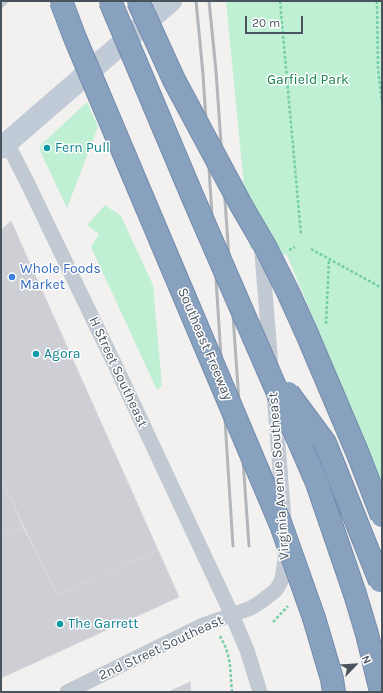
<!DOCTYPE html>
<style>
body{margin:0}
#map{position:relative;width:383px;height:693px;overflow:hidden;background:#f3f0f0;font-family:Karla,sans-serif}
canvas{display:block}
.frame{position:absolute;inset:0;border:2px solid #48535e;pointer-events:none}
.north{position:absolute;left:335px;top:645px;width:40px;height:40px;-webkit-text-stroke:3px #fff;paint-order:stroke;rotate:65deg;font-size:11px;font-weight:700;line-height:16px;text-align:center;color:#48535e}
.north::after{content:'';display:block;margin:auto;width:14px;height:18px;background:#48535e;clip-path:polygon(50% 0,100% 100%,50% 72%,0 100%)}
.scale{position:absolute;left:245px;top:16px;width:58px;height:18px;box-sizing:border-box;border:2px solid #48535e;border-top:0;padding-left:5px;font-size:12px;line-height:14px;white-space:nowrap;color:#48535e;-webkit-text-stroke:3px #fff;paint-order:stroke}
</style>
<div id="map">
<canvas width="383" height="693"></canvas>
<div class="frame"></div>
<div class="north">N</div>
<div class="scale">20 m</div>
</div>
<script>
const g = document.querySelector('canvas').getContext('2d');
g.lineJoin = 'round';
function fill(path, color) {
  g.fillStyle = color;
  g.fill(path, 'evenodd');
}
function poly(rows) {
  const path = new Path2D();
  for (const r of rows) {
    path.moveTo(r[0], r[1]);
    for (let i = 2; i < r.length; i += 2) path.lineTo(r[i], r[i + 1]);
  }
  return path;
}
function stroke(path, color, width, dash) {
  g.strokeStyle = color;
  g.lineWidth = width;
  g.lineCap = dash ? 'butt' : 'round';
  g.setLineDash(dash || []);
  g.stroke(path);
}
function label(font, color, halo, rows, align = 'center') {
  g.font = font + ' Karla,sans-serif';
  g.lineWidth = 3;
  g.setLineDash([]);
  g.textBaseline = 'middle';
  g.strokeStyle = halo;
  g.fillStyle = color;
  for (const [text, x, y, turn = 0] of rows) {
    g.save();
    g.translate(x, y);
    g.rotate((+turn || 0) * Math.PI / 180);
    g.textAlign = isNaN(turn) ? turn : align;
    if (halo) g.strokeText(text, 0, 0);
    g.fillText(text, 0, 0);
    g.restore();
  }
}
const green = poly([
 [226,1,382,1,382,485,287,255,262,253,250,248],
 [87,102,98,127,67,208,41,153,40,149,41,145],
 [105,205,121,216,153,285,162,386,157,390,91,247,99,234,87,225]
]);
const building = poly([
 [11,221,158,550,57,595,1,478,1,230,11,221],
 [1,478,23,527,1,537,1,478],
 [23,527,57,595,158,550,179,597,1,678,1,537,23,527],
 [190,682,191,692,168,692,190,682]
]);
const path = poly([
 [280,1,301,235],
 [377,1,378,69,382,102],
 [311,249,382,288],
 [289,250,295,247],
 [326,324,329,259],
 [273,622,288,606],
 [220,636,226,648,228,655,230,665,232,692]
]);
const service = poly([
 [1,4,4,1]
]);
const minor = poly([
 [7,143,27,182,116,367,232,615,247,650,260,692],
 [262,253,271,367],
 [274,395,284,519],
 [67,692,203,625,251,608,262,601,276,590,279,585,282,579,285,560,285,547]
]);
const secondary = poly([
 [1,148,171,1]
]);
const motorway = poly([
 [355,594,367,634,381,692],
 [314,618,332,679,334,692]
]);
const rail = poly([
 [196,1,203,74,233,546],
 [209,1,216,71,249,546]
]);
const motorwayBridge = poly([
 [61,1,75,38,259,473,281,525,314,618],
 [110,1,194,200,317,483,355,594],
 [138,1,174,80,241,205,266,248,288,292,307,334,358,454,382,516],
 [288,393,325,443,380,581]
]);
const markers = [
 [47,148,4,"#0f9aa8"],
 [12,277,4,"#3f7fe0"],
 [36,354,4,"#0f9aa8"],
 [60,624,4,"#0f9aa8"]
];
const parkNames = [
 ["Garfield Park",308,80]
];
const cultureNames = [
 ["Fern Pull",55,148],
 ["Agora",44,354],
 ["The Garrett",68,624]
];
const shopNames = [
 ["Whole Foods",20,269],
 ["Market",20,285]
];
const streetNames = [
 ["Southeast Freeway",205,344,67],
 ["H Street Southeast",118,372,65],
 ["Virginia Avenue Southeast",279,476,-94],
 ["2nd Street Southeast",161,648,-25]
];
fill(green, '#bff0d3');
fill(building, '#cdcfd5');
stroke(building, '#d4d6dc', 1);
stroke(motorway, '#738cab', 24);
stroke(path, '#76cea6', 2.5, [3, 2]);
stroke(service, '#c1cad2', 8);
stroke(minor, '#c1cad2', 15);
stroke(secondary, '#c1cbd7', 22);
stroke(motorway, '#88a1bf', 22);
stroke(rail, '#b2b5ba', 3);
stroke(motorwayBridge, '#738cab', 24, []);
stroke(motorwayBridge, '#88a1bf', 22);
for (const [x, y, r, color] of markers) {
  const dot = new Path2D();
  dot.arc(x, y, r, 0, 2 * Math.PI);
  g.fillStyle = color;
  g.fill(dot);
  stroke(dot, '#fff', 1.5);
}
label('14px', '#17814f', '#fff', parkNames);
label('14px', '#0d838f', '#fff', cultureNames, 'left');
label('14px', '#366cbe', '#fff', shopNames, 'left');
label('14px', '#48535e', '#fff', streetNames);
</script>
